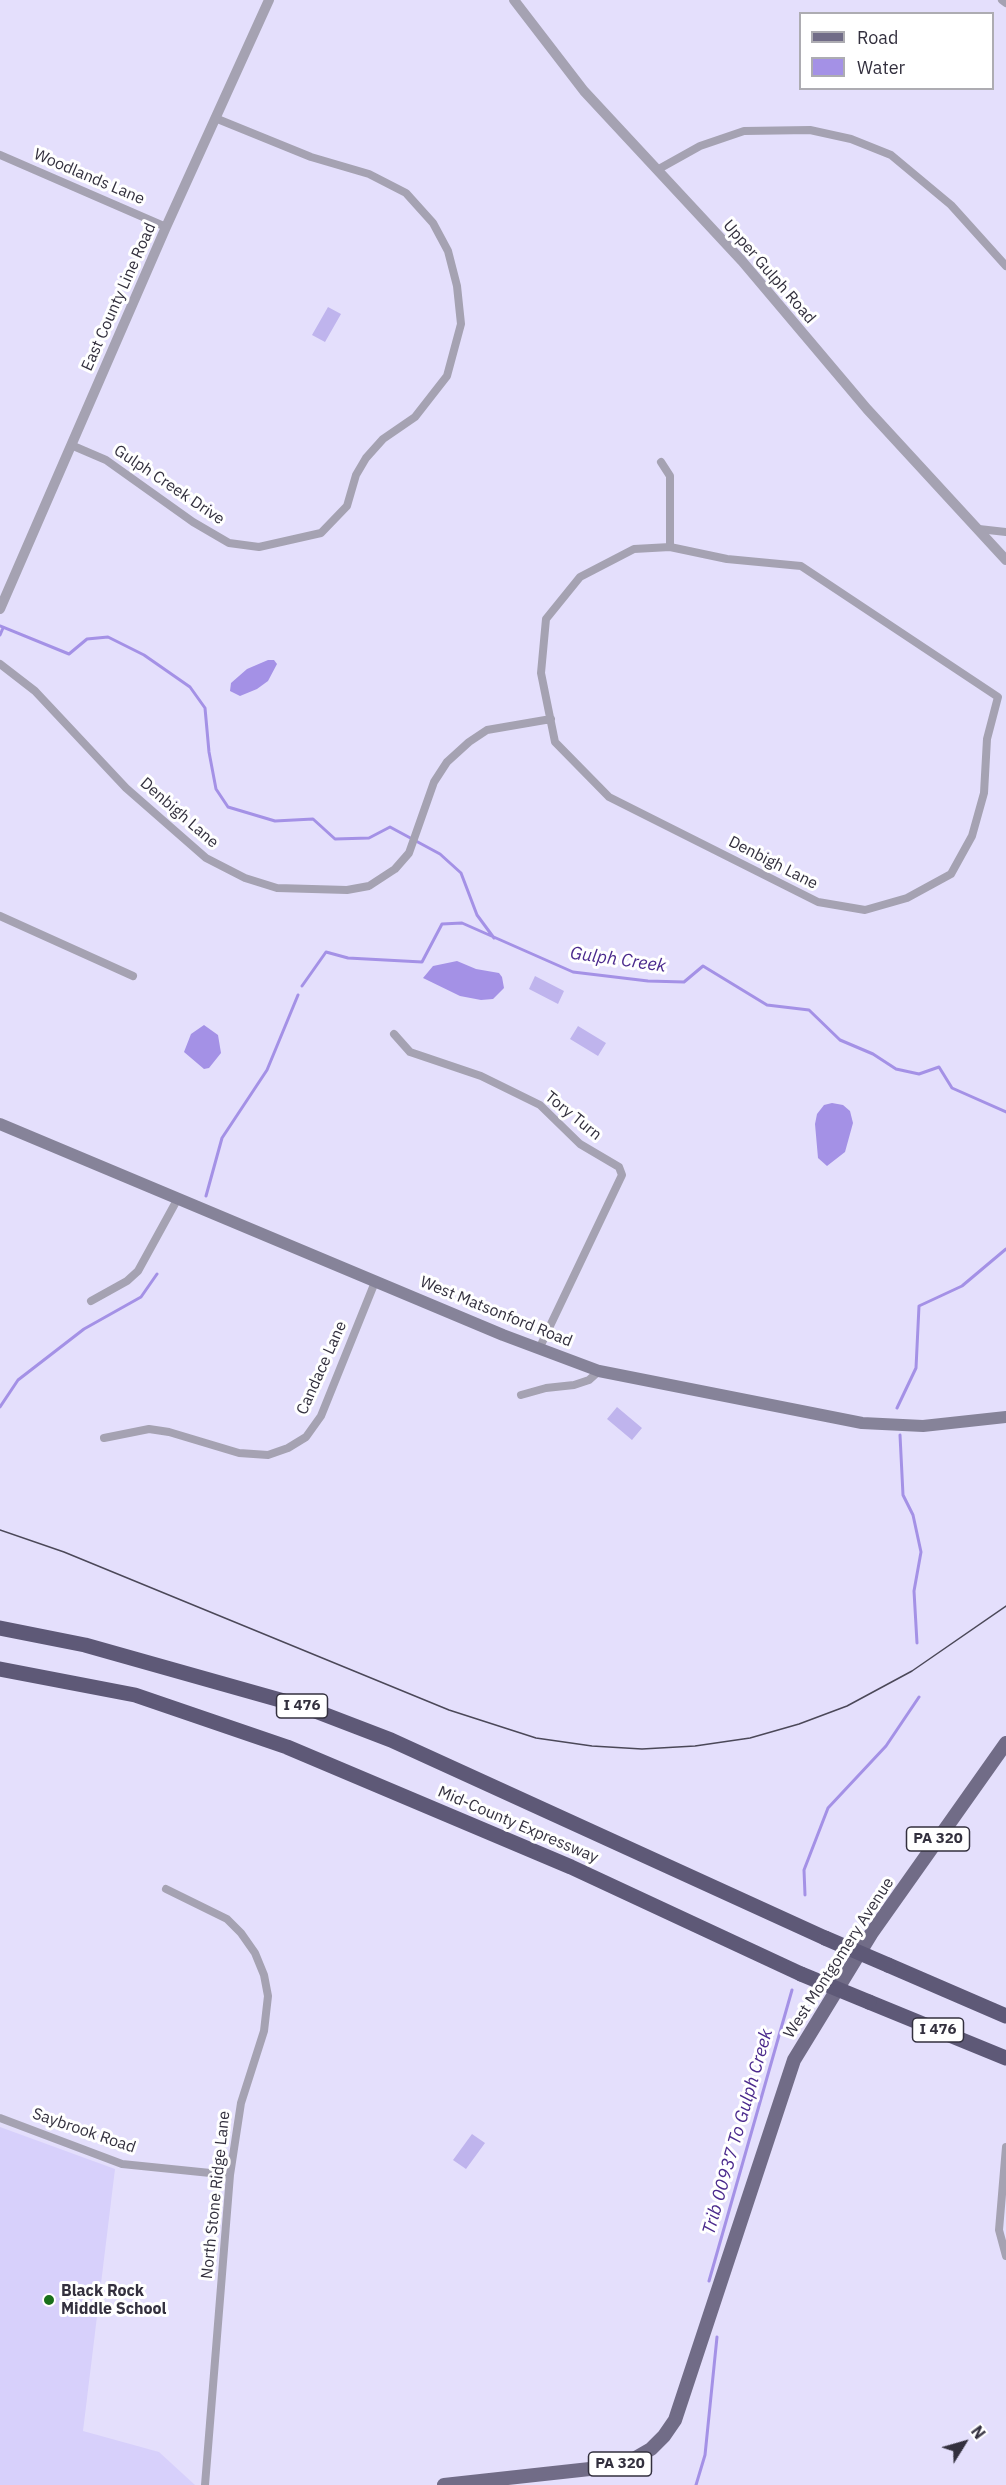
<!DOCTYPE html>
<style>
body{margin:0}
#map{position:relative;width:1006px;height:2485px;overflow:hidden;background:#e4dffc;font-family:"IBM Plex Sans",sans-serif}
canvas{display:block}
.legend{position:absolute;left:799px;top:12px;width:195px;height:78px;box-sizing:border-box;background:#fff;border:2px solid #adacb2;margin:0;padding:8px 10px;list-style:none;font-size:18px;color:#33303e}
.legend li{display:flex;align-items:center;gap:12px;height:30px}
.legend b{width:30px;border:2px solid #adacb2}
.north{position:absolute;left:934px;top:2413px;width:60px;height:60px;-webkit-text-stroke:4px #fff;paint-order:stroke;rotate:53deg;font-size:16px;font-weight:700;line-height:24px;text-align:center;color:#33303e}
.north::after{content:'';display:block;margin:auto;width:21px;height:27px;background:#33303e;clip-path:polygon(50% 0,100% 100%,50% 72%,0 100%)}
</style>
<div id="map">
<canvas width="1006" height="2485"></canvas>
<ul class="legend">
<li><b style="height:8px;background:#716c87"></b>Road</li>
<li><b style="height:16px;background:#a491e6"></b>Water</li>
</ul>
<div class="north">N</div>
</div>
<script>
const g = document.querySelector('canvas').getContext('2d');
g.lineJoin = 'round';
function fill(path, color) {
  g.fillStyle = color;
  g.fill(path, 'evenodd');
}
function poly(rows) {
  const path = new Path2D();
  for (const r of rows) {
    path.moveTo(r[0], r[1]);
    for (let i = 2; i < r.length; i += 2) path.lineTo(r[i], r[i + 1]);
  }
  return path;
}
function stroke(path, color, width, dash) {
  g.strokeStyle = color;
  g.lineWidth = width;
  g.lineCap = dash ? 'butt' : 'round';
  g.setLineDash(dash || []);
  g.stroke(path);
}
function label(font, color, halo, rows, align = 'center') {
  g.font = font + ' "IBM Plex Sans",sans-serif';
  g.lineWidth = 6;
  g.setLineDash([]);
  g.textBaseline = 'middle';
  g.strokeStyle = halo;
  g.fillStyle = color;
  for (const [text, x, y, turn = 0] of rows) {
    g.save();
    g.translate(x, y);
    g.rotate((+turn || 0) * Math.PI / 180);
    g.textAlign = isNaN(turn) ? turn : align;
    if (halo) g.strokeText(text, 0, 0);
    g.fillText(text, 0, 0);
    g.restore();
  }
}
const built = poly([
 [0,2127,115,2169,83,2431,159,2452,195,2485,0,2485]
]);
const green = poly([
 [328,307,341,314,325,342,312,335],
 [535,976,564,991,558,1004,529,989],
 [578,1026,606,1043,598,1056,570,1039],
 [617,1407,642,1428,632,1440,607,1419],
 [472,2134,485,2143,466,2169,453,2160]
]);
const water = poly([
 [268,660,274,660,277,664,268,681,257,689,240,696,230,691,231,683,247,669],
 [457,961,476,969,499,973,502,977,504,988,493,999,481,1000,460,996,423,978,433,966],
 [204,1025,218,1035,221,1053,209,1068,204,1069,184,1052,191,1034],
 [832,1103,843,1105,850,1111,853,1123,845,1152,827,1166,818,1158,815,1124,817,1114,824,1105]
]);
const stream = poly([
 [0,626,69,654,87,639,108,637,144,655,190,687,205,708,209,752,216,789,228,807,275,821,313,819,335,839,369,838,390,827,440,854,461,873,477,915,494,938],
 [0,635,3,628],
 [302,986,326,952,348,958,422,962,442,924,462,923,573,972,648,981,684,982,703,966,767,1005,809,1010,840,1040,873,1054,896,1069,919,1074,939,1067,952,1088,1006,1112],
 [206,1196,222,1138,267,1070,298,995],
 [0,1407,18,1380,84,1329,141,1297,157,1274],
 [897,1408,916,1368,919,1306,962,1286,1006,1249],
 [900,1435,903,1495,913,1515,921,1552,914,1591,917,1643],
 [805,1895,804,1870,828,1808,886,1746,919,1697],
 [709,2281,792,1990],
 [696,2485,705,2455,717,2337]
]);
const minor = poly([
 [1002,0,1006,3],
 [0,155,166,227],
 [657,170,700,146,744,131,810,130,851,139,891,155,951,205,1006,266],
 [71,445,106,460,193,522,229,543,259,547,321,533,347,506,356,475,366,458,383,439,415,417,447,376,461,324,457,286,448,251,433,223,406,193,369,174,311,157,215,118],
 [661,462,670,476,670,547],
 [979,529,1006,532],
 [670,547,727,559,801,566,998,697,987,739,984,793,972,836,951,874,907,898,865,910,818,902,609,797,555,742,541,673,546,619,580,577,634,549,670,547],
 [0,664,35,691,126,788,206,858,245,878,277,888,347,890,369,886,395,869,409,853,434,782,447,762,469,742,487,730,551,719],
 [0,916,133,976],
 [394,1034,410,1052,481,1076,540,1105,580,1144,619,1167,622,1175,539,1349],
 [91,1301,127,1281,138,1271,177,1200],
 [521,1395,546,1388,574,1385,589,1380,599,1371],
 [104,1438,149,1429,169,1432,239,1453,268,1455,288,1448,306,1437,321,1416,375,1282],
 [166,1889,227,1919,241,1933,255,1953,264,1975,268,1996,264,2031,241,2103,230,2175,205,2485],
 [0,2118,122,2164,230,2175],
 [1006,2147,999,2230,1006,2256]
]);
const tertiary = poly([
 [514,0,584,91,742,261,867,409,1006,560],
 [0,609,166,227,269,0]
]);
const secondary = poly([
 [0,1124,503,1335,599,1371,862,1423,923,1426,1006,1417]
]);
const primary = poly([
 [444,2485,608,2467,632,2460,651,2449,664,2436,675,2420,794,2060,871,1934,1006,1743]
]);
const motorway = poly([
 [0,1628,85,1645,305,1707,391,1740,825,1938],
 [0,1669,135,1695,287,1747,571,1867,801,1974],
 [888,1965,1006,2016],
 [869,2002,1006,2058]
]);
const tram = poly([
 [0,1530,64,1552,449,1710,536,1738,592,1746,642,1749,695,1746,750,1738,799,1724,847,1706,912,1671,1006,1606]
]);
const motorwayBridge = poly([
 [825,1938,888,1965],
 [801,1974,869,2002]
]);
const markers = [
 [49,2300,6,"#19701b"]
];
const shields = [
 [302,1706,51],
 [938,1839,63],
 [938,2030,51],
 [620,2464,63]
];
const shieldNames = [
 ["I 476",302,1706],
 ["PA 320",938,1839],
 ["I 476",938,2030],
 ["PA 320",620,2464]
];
const streetNames = [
 ["Woodlands Lane",89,177,23],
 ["Upper Gulph Road",769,272,49],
 ["East County Line Road",119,297,-66],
 ["Gulph Creek Drive",169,485,34],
 ["Denbigh Lane",179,813,41],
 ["Denbigh Lane",773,863,27],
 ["Tory Turn",573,1116,39],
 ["West Matsonford Road",496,1312,22],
 ["Candace Lane",322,1368,-66],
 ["Mid-County Expressway",518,1825,23],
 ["West Montgomery Avenue",839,1958,-57],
 ["Saybrook Road",84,2131,19],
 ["North Stone Ridge Lane",216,2195,-84]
];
const poiNames = [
 ["Black Rock",61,2291],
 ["Middle School",61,2309]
];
const waterNames = [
 ["Gulph Creek",618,960,8],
 ["Trib 00937 To Gulph Creek",738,2132,-74]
];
fill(built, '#d7d0fb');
fill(green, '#bfb4ed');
fill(water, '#a491e6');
stroke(stream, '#a491e6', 3);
stroke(minor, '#a5a2b2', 8);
stroke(tertiary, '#a5a2b2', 10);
stroke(secondary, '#868399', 12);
stroke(primary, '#716c87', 14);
stroke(motorway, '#5e5977', 15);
stroke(tram, '#4b4858', 1.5);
stroke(motorwayBridge, '#5e5977', 15);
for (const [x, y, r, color] of markers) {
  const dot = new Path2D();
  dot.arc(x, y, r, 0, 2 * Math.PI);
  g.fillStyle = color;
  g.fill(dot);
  stroke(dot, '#fff', 2);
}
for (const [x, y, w] of shields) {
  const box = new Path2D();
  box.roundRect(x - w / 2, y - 12, w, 24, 4.5);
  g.fillStyle = '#fff';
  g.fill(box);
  stroke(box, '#33303e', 1.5);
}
label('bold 15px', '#33303e', null, shieldNames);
label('16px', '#33303e', '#fff', streetNames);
label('bold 16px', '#33303e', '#fff', poiNames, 'left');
label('italic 18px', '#4b2a8d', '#fff', waterNames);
</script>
